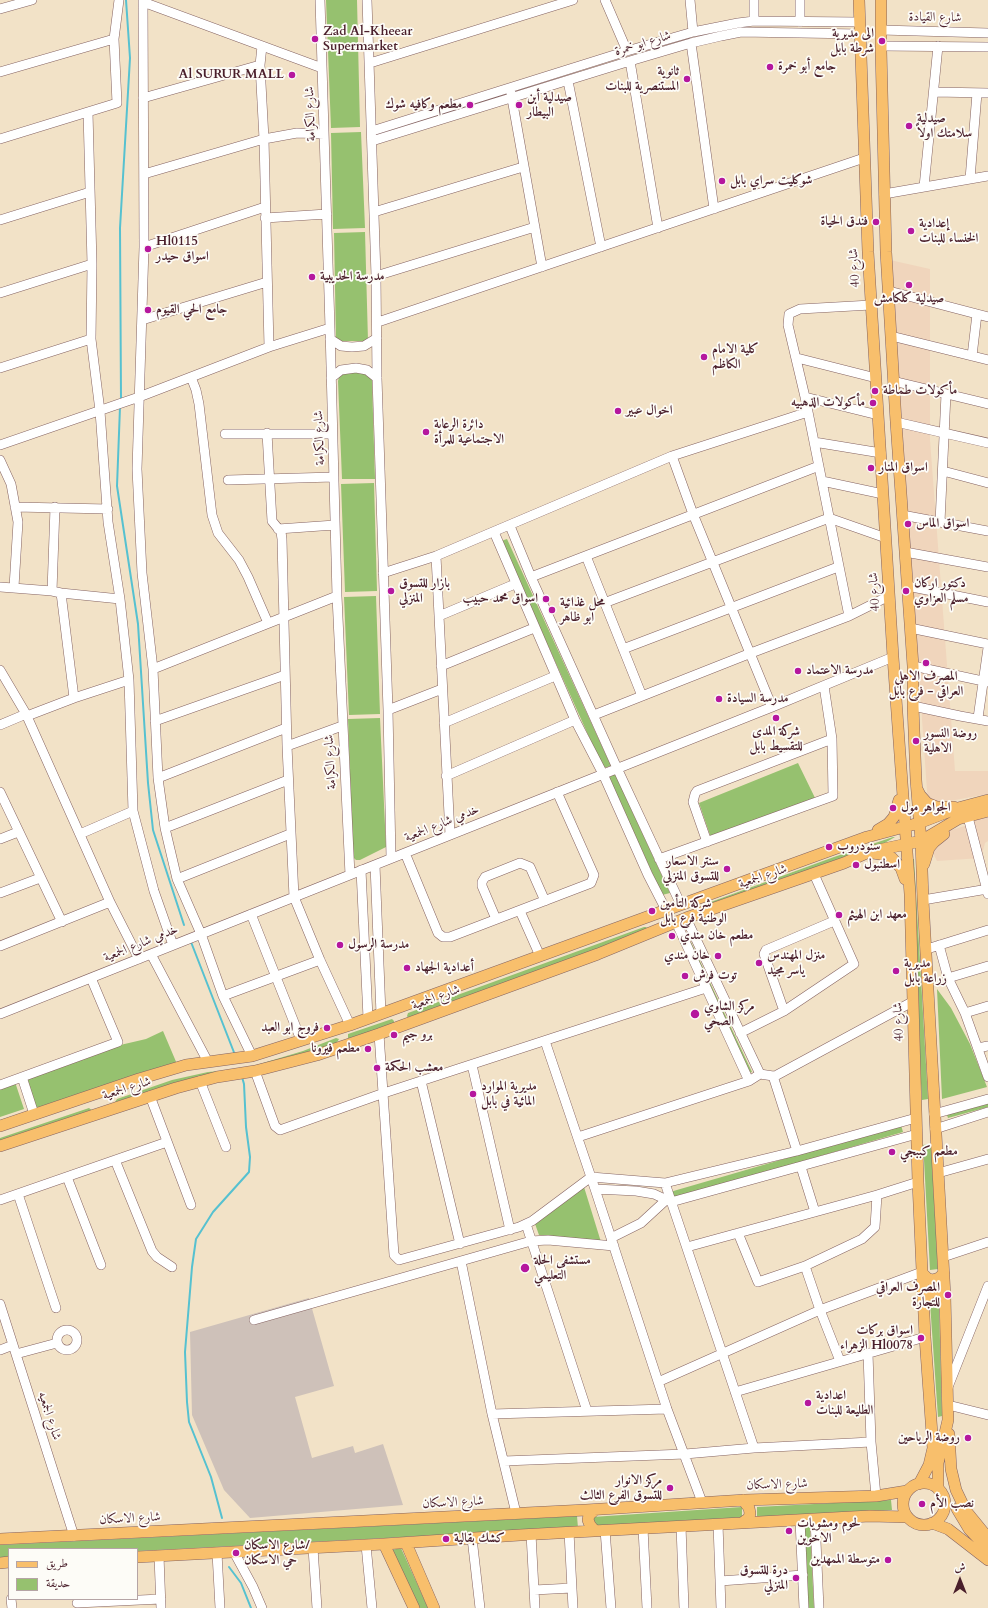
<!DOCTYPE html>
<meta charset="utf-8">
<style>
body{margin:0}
#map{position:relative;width:988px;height:1608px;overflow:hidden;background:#f2e2c7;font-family:Cardo,Amiri,serif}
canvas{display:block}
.legend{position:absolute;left:8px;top:1548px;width:130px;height:52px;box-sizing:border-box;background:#fdfcf7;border:1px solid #b5a4a5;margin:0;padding:5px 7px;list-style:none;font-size:12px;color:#4a1f2b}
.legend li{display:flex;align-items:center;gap:8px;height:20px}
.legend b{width:20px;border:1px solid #b5a4a5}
.north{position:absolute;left:940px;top:1560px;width:40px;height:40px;-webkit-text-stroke:3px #fdfcf7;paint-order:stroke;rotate:0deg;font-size:11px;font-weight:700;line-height:16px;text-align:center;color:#4a1f2b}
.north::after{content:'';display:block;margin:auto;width:14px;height:18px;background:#4a1f2b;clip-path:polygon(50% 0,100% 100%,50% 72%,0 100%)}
</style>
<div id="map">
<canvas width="988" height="1608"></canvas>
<ul class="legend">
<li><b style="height:5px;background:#f8bf6c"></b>طريق</li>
<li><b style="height:11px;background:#96c16f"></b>حديقة</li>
</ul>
<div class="north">ش</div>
</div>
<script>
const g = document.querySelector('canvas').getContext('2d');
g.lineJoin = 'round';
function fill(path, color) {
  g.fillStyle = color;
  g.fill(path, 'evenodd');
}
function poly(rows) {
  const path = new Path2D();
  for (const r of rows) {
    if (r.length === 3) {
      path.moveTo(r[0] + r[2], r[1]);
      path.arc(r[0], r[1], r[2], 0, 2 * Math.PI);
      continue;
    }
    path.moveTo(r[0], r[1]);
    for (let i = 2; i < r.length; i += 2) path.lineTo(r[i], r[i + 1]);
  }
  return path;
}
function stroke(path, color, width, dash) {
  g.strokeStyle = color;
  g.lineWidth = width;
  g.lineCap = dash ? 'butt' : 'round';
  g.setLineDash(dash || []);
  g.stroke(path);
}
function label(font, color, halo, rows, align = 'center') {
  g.font = font + ' Cardo,Amiri,serif';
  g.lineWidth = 3.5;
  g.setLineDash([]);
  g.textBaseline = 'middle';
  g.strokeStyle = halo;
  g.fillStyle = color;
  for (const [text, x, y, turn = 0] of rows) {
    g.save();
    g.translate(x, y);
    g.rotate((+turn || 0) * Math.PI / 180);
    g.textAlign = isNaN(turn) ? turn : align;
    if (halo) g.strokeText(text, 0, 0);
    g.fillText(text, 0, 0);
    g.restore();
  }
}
const built = poly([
 [890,260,930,269,930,440,955,771,988,771,988,794,928,805],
 [988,813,988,841,985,843,981,858,937,861,925,838,968,825]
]);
const industrial = poly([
 [309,1298,334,1386,295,1397,312,1458,353,1446,355,1453,383,1444,403,1505,250,1518,224,1490,192,1415,190,1332]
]);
const green = poly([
 [326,0,357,0,360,127,331,128],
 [361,132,365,228,333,229,331,133],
 [365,232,368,341,336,341,334,233],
 [343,373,365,373,371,376,372,381,375,479,342,479,338,381,340,374],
 [374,483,377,591,345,592,341,484],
 [507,539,611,766,603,768,501,541],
 [376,596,380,714,349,715,344,597],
 [380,718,386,847,360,860,356,860,353,857,348,719],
 [798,763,816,800,711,838,699,803],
 [615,774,670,893,662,895,609,777],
 [893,837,895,837,869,852,706,905,708,903,834,857],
 [908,859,914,859,928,1099,922,1100],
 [644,927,646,927,649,930,408,1018,407,1016,408,1013],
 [691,942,752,1072,746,1074,685,944],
 [937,989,951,1008,970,1044,987,1087,942,1099],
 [392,1019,394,1021,394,1025,351,1040,348,1038,348,1034],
 [163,1031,177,1064,36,1112,22,1076,116,1046,146,1039],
 [336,1038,339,1039,336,1044,298,1057,117,1105,115,1102,117,1099,172,1080,208,1072,243,1069,303,1051],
 [14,1079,24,1109,0,1117,0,1084],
 [988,1099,988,1107,948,1118,946,1112],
 [89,1108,93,1111,0,1144,0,1138],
 [901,1125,903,1132,673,1199,670,1192],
 [933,1144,932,1161,938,1269,930,1270,924,1160,922,1145],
 [584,1187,601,1242,539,1235,534,1221],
 [930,1303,939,1303,942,1416,938,1417],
 [891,1500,892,1510,757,1518,757,1507],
 [742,1507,742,1519,593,1527,592,1517],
 [577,1516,578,1528,137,1551,137,1549,9,1549,9,1558,0,1559,0,1545],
 [804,1526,810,1527,814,1608,808,1608],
 [401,1548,428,1608,419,1608,392,1550]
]);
const stream = poly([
 [121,400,120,228,130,58,126,0],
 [120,407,117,486,138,624,148,783,153,830,184,925],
 [191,942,235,1055],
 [222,1518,211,1477,189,1422,187,1402,185,1352,192,1267,196,1239,213,1212,249,1172,250,1157,246,1127,244,1084,242,1077],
 [229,1567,241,1583,251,1608]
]);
const minor = poly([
 [143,0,144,247,137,469,142,573,153,669,158,778,165,828,177,879,201,934,223,996,252,1056],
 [320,0,330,328,337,596,350,875],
 [367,0,376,276,377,378,388,710,391,858],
 [605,0,627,51],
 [690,0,693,32],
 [754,0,754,21],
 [800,0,800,22],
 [143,2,322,68],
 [0,9,32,0],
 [881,30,988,33],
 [691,43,714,209],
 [262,46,260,65,264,139,269,347],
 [881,46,988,47],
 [630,61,658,228],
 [370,63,573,0],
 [0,72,114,39],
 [568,81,601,247],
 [934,92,988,93],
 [511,93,542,267],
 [143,98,260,65],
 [88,112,92,264,91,339,100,411,108,522,120,599,129,680,133,811,154,891,173,945],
 [372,131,627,51,693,32,738,23,754,21,859,22],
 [0,139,117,103,114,39,119,0],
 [372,141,630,61,691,43,721,36,741,32,859,34],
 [144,174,264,139,297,133,324,134],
 [970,179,977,93],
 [924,187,938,46],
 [884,194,988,176],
 [374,212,523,167],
 [265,218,327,214],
 [0,220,90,192],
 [144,247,265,207],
 [376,276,535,227],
 [889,291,988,317],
 [0,293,92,264],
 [142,320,267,282],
 [378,322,864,158],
 [891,336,988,360],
 [330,339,341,346,352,347,364,346,377,338],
 [972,356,977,314],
 [797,358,876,378],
 [0,368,91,339],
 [191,377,196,390,199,404,212,515,218,533,239,560,248,577,268,623],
 [331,378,341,370,356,368,367,370,377,378],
 [893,381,988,404],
 [805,397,878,415],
 [896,422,988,443],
 [267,433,272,521,281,532,282,539,287,746,294,897,320,960,350,1025],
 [225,434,332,434],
 [814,442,881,453],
 [0,445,139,397,269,347,330,328],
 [672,456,693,514,772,707],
 [0,460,11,484,18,522,14,587],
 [943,471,988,483],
 [228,480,334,477],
 [822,481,883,494],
 [15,507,108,509],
 [902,515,988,531],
 [940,522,946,394],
 [510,526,531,577,617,768,681,905],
 [278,529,335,525],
 [494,532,575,720,603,774,648,875,666,910],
 [905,552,988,567],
 [436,556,450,835],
 [586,556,642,696],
 [383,573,436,556,672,456,808,412],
 [531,577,819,466],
 [907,586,988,602],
 [0,587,52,591,61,593,120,599],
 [52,591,55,507],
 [61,593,74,698],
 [604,603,829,518,886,538],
 [439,616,515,584],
 [849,616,805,397,788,325,789,314,800,309,871,305],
 [910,628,988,644],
 [623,649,838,567],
 [441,666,534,628],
 [913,666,988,682],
 [153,669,337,596],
 [0,670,26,714,110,902,139,959],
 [913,706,960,716,988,721],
 [388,710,442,689],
 [594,715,751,653,849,616,889,596],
 [27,716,74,698,129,680],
 [978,718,988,648],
 [155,721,285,675],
 [444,723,555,676],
 [0,725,26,714],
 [287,746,342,726],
 [446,776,575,720],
 [158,778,286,728],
 [0,792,62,922],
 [968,817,988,894],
 [165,828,288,780],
 [80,834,133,811],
 [0,839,18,832],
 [707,842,693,802,695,794,697,791,832,739],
 [405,853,438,933,443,937,450,937,591,883,594,875,557,792],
 [659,859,833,796,832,739,824,686],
 [375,865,381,1014],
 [361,870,368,1018],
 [177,879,290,834],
 [0,893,40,878],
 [923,900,988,889],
 [520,911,540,956],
 [251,914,301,1040],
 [686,918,760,1074],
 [496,919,482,886,482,882,485,877,520,863,530,867,545,901],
 [676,922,749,1081],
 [939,945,948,978,965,1013,988,1077],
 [0,946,110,902],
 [927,949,988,930],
 [151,954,208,1062],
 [948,978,988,966],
 [223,996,320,960],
 [784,1011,764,954,766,950,834,921],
 [965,1013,988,1006],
 [0,1014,772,707,893,657],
 [740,1033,784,1011,854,964,814,874],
 [379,1034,394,1255,399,1260,519,1227,532,1221,591,1177,665,1183,797,1151,916,1118],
 [545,1041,595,1189,667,1409,702,1502],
 [978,1048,988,1046],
 [472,1065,510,1230],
 [255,1071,275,1126,280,1130,384,1093,706,988],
 [773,1076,797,1151],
 [22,1077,34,1114],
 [200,1081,226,1147],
 [421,1081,460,1244],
 [0,1085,118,1042,91,978],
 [150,1096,191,1205],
 [934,1114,988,1099],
 [935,1129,988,1112],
 [578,1137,749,1081,760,1074,773,1076,777,1075,912,1002],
 [115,1160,152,1251,157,1257,172,1267],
 [801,1167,815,1212],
 [938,1173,988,1159],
 [67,1177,101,1265],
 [665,1183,754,1448],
 [595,1189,636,1191,654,1194,671,1202,917,1134],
 [18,1194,56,1308],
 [0,1200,167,1142],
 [526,1224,587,1411],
 [738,1233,758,1282,805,1266,862,1239,875,1227,877,1195],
 [611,1238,641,1223,666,1200],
 [687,1247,877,1195,918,1182],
 [943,1257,988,1242],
 [461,1261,492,1414],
 [805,1266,820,1310,840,1361],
 [0,1304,74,1536],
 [254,1320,531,1241,548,1240,614,1246],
 [67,1340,10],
 [0,1350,13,1345],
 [868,1353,871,1442,876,1496],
 [16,1354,57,1343],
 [658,1382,820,1310,922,1272],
 [948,1387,988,1286],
 [735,1392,925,1337],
 [948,1405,988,1415],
 [504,1461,685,1454,754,1448,871,1442],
 [516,1513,492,1414,667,1409],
 [815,1519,819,1608],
 [800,1520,804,1608],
 [718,1524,721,1608],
 [681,1526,684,1608],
 [643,1528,647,1608],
 [605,1530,611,1608],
 [569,1532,573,1608],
 [531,1534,535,1608],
 [472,1538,480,1608],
 [366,1545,372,1608],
 [313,1548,317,1608],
 [234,1552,253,1587,262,1608],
 [217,1553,220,1608],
 [159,1556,161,1608],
 [720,1581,803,1575],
 [534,1590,572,1588],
 [11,1599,12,1608],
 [77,1603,161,1599]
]);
const major = poly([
 [859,0,868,252,893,657,910,894,918,1182,925,1337,933,1448,929,1465,919,1484],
 [881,0,881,50,886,252,896,422,913,666,913,706,916,780,921,841,923,900,945,1296,948,1420,938,1463,938,1489],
 [917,789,920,795,927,803,937,807,954,807],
 [878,830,888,824,894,817,899,800],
 [873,853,886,855,892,858,901,868,905,879],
 [924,864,929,848,934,842,944,834],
 [0,1126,139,1079,186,1065,252,1056,350,1025,867,837,919,823,958,808,988,800],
 [0,1146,176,1088,217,1077,255,1071,317,1055,379,1034,598,954,686,918,844,863,869,852,921,841,958,819,988,811],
 [922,1273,928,1279,933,1280,939,1278,944,1273],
 [924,1299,930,1293,934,1292,940,1293,945,1299],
 [949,1434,951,1469,956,1490,966,1511,988,1538],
 [924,1504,21],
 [957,1509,969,1529,988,1549],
 [595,1510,589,1515,588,1520,590,1525,595,1531],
 [742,1523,749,1518,750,1513,749,1508,743,1500],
 [932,1523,948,1529,988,1560],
 [0,1539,586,1510,745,1500,876,1496,907,1491],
 [406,1543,434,1608],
 [384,1544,414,1608],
 [137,1557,384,1544,520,1535,870,1516,907,1517],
 [0,1563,9,1562]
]);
const markers = [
 [315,39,4,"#b5179e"],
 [882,41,4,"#b5179e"],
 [770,67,4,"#b5179e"],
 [292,75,4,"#b5179e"],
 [687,79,4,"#b5179e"],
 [470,105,4,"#b5179e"],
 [519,105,4,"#b5179e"],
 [909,126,4,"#b5179e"],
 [722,181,4,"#b5179e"],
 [876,222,4,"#b5179e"],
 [911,231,4,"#b5179e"],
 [148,249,4,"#b5179e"],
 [312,277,4,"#b5179e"],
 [909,285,4,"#b5179e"],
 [148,310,4,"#b5179e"],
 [704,357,4,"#b5179e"],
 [875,391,4,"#b5179e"],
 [873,403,4,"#b5179e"],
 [618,411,4,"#b5179e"],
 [426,432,4,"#b5179e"],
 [871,468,4,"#b5179e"],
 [908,524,4,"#b5179e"],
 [391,591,4,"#b5179e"],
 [906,591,4,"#b5179e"],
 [546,599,4,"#b5179e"],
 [552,610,4,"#b5179e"],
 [926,663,4,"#b5179e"],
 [798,671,4,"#b5179e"],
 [719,699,4,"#b5179e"],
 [776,718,4,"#b5179e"],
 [916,741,4,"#b5179e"],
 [893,808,4,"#b5179e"],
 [829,847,4,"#b5179e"],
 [856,865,4,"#b5179e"],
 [727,869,4,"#b5179e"],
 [652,911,4,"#b5179e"],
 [839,915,4,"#b5179e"],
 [672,936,4,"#b5179e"],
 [340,945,4,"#b5179e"],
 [718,956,4,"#b5179e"],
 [759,963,4,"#b5179e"],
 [407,968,4,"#b5179e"],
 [896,971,4,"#b5179e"],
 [685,976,4,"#b5179e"],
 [695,1014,5,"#b5179e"],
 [327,1028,4,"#b5179e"],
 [394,1035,4,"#b5179e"],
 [368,1049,4,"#b5179e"],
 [377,1068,4,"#b5179e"],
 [473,1094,4,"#b5179e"],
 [892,1152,4,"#b5179e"],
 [525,1268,5,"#b5179e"],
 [948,1295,4,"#b5179e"],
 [921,1338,4,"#b5179e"],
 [808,1403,4,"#b5179e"],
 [968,1438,4,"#b5179e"],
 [670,1488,4,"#b5179e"],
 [922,1504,4,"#b5179e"],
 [789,1531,4,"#b5179e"],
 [446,1539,4,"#b5179e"],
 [236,1553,4,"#b5179e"],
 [888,1560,4,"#b5179e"],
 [796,1578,4,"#b5179e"]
];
const streetNames = [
 ["شارع القيادة",935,18,1],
 ["شارع ابو خمرة",643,44,-17],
 ["شارع الكرامة",311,114,-92],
 ["شارع 40",855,268,-93],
 ["شارع الكرامة",320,438,-92],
 ["شارع 40",875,592,-93],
 ["شارع الكرامة",331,762,-93],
 ["خدمي شارع الجمعية",442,824,-22],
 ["شارع الجمعية",763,877,-19],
 ["خدمي شارع الجمعية",141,944,-22],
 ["شارع الجمعية",436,998,-20],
 ["شارع 40",899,1022,-92],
 ["شارع الجمعية",127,1089,-18],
 ["شارع الجمعيه",49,1416,72],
 ["شارع الاسكان",777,1485,-2],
 ["شارع الاسكان",453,1503,-3],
 ["شارع الاسكان",130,1519,-3]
];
const poiNames = [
 ["Zad Al-Kheear",323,32],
 ["Supermarket",323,47],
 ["الى مديرية",874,34,"right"],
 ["شرطة بابل",874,49,"right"],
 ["جامع أبو خمرة",778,67],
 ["ثانوية",679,72,"right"],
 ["المستنصرية للبنات",679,87,"right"],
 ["Al SURUR MALL",284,75,"right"],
 ["صيدلية أبن",527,98],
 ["البيطار",527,113],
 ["مطعم وكافيه شوك",462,105,"right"],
 ["صيدلية",917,119],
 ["سلامتك اولاً",917,134],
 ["شوكليت سراي بابل",730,181],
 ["فندق الحياة",868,222,"right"],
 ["إعدادية",919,224],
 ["الخنساء للبنات",919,239],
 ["Hl0115",156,242],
 ["اسواق حيدر",156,257],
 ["مدرسة الحديبية",320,277],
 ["صيدلية كلكامش",909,299,"center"],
 ["جامع الحي القيوم",156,310],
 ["كلية الامام",712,350],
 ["الكاظم",712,365],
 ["مأكولات طماطة",883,391],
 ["مأكولات الذهبيه",865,403,"right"],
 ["اخوال عبير",626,411],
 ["دائرة الرعاية",434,425],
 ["الاجتماعية للمرأة",434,440],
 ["اسواق المنار",879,468],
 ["اسواق الماس",916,524],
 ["بازار للتسوق",399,584],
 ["المنزلي",399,599],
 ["دكتور اركان",914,584],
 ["مسلم العزاوي",914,599],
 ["اسواق محمد حبيب",538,599,"right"],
 ["محل غذائية",560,603],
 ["ابو ظاهر",560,618],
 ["مدرسة الاعتماد",806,671],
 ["المصرف الاهلي",926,677,"center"],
 ["العراقي - فرع بابل",926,692,"center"],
 ["مدرسة السيادة",727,699],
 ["شركة المدى",776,732,"center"],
 ["للتقسيط بابل",776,747,"center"],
 ["روضة النسور",924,734],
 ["الاهلية",924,749],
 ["الجواهر مول",901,808],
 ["سنودروب",837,847],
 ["سنتر الاسعار",719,862,"right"],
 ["للتسوق المنزلي",719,877,"right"],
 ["اسطنبول",864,865],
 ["شركة التأمين",660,904],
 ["الوطنية فرع بابل",660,919],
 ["معهد ابن الهيثم",847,915],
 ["مطعم خان مندي",680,936],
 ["مدرسة الرسول",348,945],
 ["خان مندي",710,956,"right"],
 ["منزل المهندس",767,956],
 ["ياسر مجيد",767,971],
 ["مديرية",904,964],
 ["زراعة بابل",904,979],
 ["أعدادية الجهاد",415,968],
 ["توت فرش",693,976],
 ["مركز الشاوي",704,1007],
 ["الصحي",704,1022],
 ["فروج ابو العبد",319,1028,"right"],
 ["برو جيم",402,1035],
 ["مطعم فيرونا",360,1049,"right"],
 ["معشب الحكمة",385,1068],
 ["مديرية الموارد",481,1087],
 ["المائية في بابل",481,1102],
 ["مطعم كببجي",900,1152],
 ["مستشفى الحلة",534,1261],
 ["التعليمي",534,1276],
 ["المصرف العراقي",940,1288,"right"],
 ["للتجارة",940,1303,"right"],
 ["اسواق بركات",913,1331,"right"],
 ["الزهراء Hl0078",913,1346,"right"],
 ["اعدادية",816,1396],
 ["الطليعة للبنات",816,1411],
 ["روضة الرياحين",960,1438,"right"],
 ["مركز الانوار",662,1481,"right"],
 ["للتسوق الفرع الثالث",662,1496,"right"],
 ["نصب الأم",930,1504],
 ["لحوم ومشويات",797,1524],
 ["الاخوين",797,1539],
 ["كشك بقالية",454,1539],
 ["شارع الاسكان/",244,1546],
 ["حي الاسكان",244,1561],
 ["متوسطة الممهدين",880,1560,"right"],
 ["درة للتسوق",788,1571,"right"],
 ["المنزلي",788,1586,"right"]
];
fill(built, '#f0d5bc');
fill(industrial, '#cec1b9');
fill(green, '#96c16f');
stroke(stream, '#56c1d0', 2);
stroke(minor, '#856362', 10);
stroke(major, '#856362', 12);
stroke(minor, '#fff', 9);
stroke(major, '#f8bf6c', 11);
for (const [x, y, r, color] of markers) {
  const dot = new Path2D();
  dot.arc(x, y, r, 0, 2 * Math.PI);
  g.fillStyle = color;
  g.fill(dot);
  stroke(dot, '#fdfcf7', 1.5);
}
label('13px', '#4a1f2b', '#fdfcf7', streetNames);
label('bold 13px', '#4a1f2b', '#fdfcf7', poiNames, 'left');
</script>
